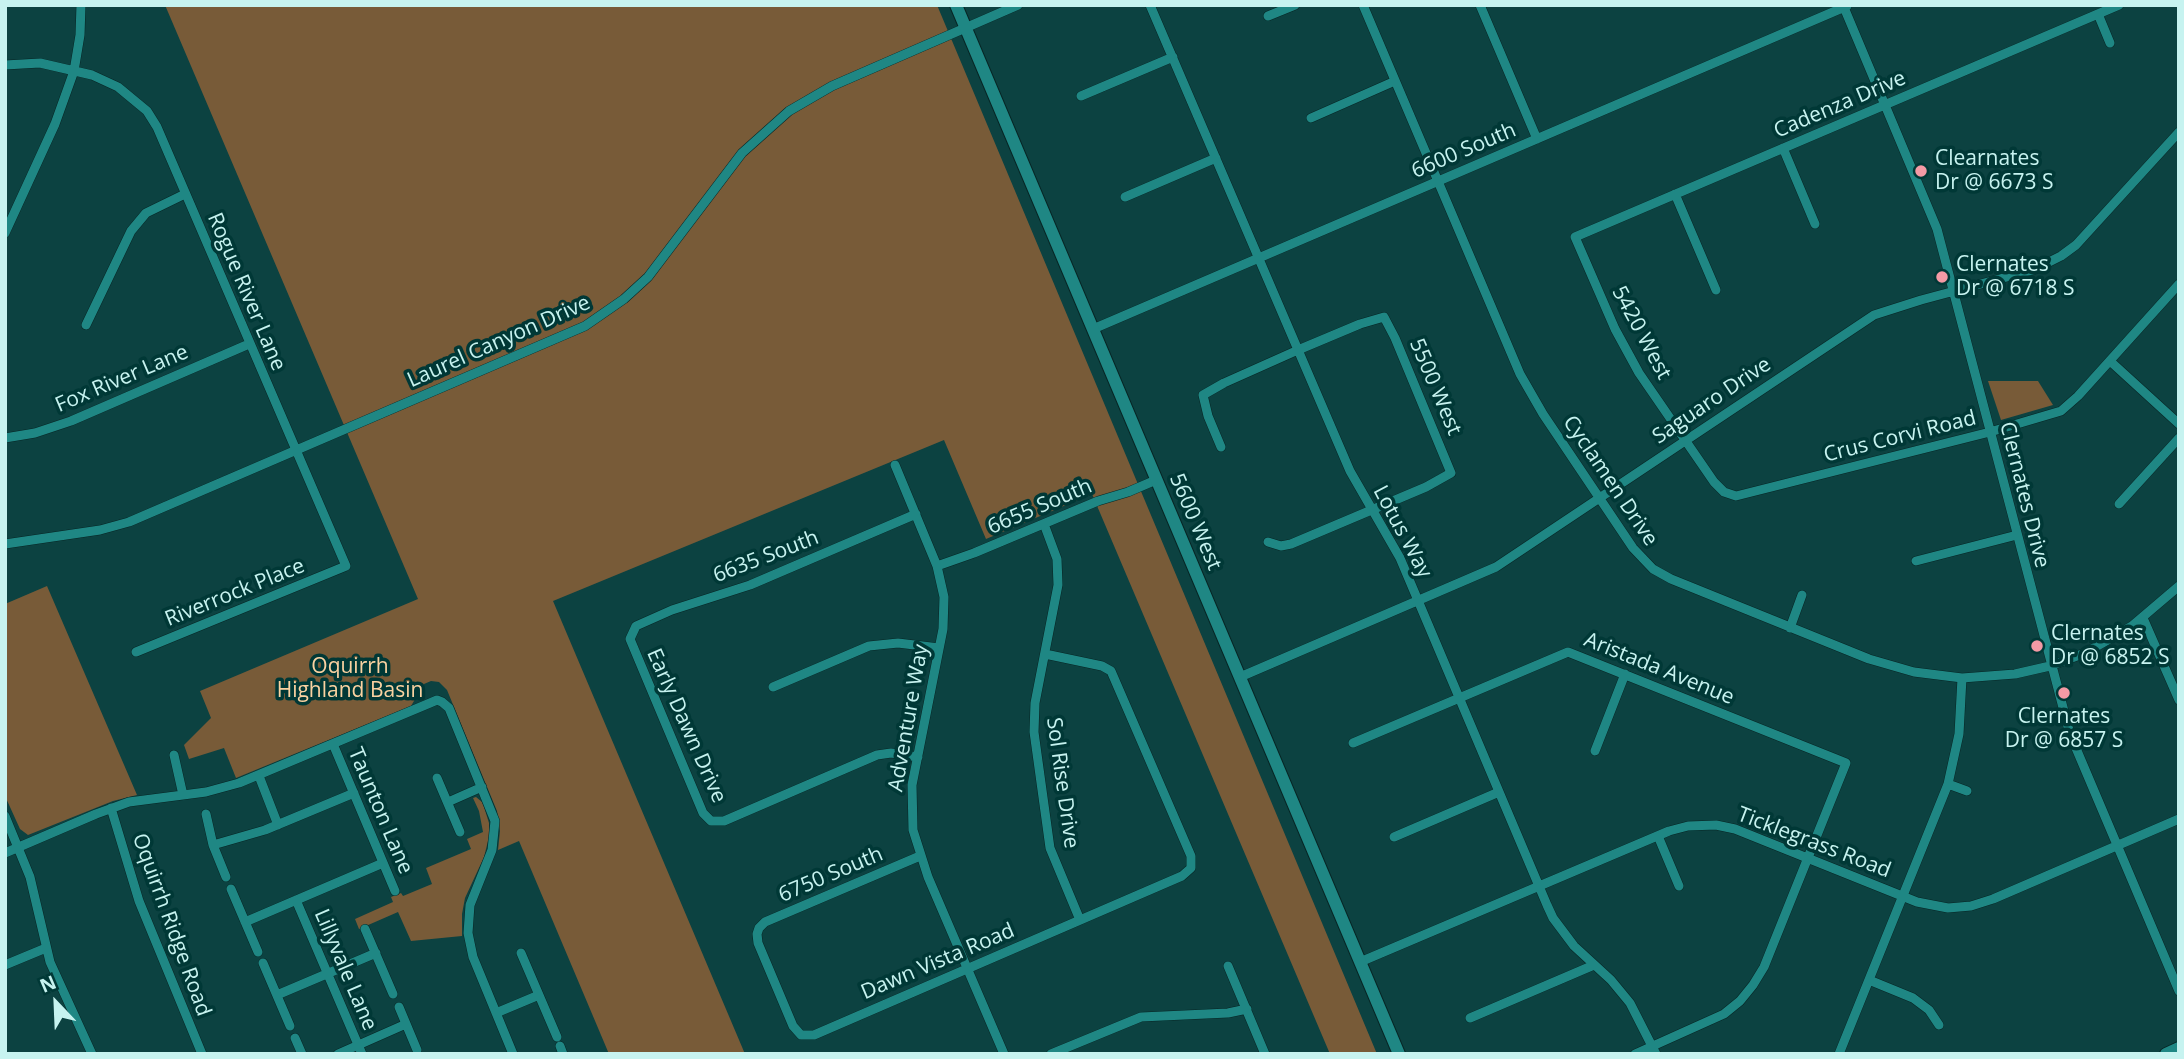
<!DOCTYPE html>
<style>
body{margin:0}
#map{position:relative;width:2184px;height:1059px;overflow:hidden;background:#0c4241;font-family:"Open Sans",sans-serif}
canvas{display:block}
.frame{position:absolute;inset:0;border:7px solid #c7f3f0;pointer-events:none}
.north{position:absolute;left:21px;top:968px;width:70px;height:70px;-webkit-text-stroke:5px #003836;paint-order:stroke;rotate:337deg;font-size:19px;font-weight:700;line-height:28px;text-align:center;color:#c7f3f0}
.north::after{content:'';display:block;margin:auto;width:24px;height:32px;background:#c7f3f0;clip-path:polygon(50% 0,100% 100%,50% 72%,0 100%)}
</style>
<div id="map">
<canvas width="2184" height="1059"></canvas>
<div class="frame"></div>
<div class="north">N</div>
</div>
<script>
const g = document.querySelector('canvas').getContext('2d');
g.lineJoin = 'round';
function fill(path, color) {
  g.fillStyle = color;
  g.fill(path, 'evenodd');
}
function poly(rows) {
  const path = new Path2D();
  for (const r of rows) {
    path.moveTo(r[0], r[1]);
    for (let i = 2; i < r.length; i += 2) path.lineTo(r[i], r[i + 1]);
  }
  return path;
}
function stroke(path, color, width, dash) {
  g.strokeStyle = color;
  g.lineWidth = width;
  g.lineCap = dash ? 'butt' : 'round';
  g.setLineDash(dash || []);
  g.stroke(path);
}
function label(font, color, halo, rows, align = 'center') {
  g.font = font + ' "Open Sans",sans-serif';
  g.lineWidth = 7;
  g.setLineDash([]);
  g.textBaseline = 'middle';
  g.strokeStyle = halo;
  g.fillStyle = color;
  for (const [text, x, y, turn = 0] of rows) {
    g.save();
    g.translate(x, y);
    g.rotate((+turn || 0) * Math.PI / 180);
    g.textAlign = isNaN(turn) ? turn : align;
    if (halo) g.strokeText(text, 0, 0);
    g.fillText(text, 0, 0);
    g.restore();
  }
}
const green = poly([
 [165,5,937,5,1377,1054,1330,1054,1092,494,986,539,944,440,553,601,745,1054,609,1054,519,841,498,850,500,831,497,811,447,690,439,682,431,681,424,684,411,706,236,778,224,748,189,759,184,745,211,718,200,691,418,599],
 [1988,381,2038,381,2053,405,2001,420],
 [47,586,137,795,113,801,28,835,20,829,5,796,5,604],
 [476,797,482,802,484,807,489,823,489,837,484,857,465,898,462,914,462,936,411,941,398,912,359,929,355,919,393,902,391,897,401,893,403,896,432,884,426,868,471,849,467,839,483,832,479,811,473,798]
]);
const street = poly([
 [1150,5,1350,471,1400,558,1547,905,1553,918,1574,946,1611,980,1630,1003,1656,1054],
 [1363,5,1520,374,1543,414,1633,548,1653,569,1671,579,1869,659,1914,672,1962,678,2015,674,2050,666,2085,653,2132,626,2179,586],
 [1480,5,1537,139],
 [1843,5,1937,229,2070,734,2179,991],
 [2119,5,1575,237,1615,329,1639,373,1714,482,1724,492,1736,496,1990,432,2061,411,2078,396,2179,284],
 [2098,14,2110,43],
 [1268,16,1295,5],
 [5,65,40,63,92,75,118,87,147,111,157,127,346,566,136,652],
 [1081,96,1173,57],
 [1311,118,1395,81],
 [1783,148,1815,224],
 [1675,194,1716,290],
 [1125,197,1216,158],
 [5,233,55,124,74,71,80,35,81,5],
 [86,325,131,231,146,213,185,194],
 [1093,329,1847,6],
 [2110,361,2179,424],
 [5,438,35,433,71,421,249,344],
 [1221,447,1208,416,1203,395,1224,383,1298,350,1360,324,1384,317,1395,338,1451,473,1426,487,1291,544,1281,546,1268,542],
 [895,465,937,566,944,597,943,629,912,785,913,830,928,877,1004,1054],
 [2119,504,2179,438],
 [916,514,750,585,672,610,636,626,630,639,703,813,711,821,724,821,877,755,891,753,918,757],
 [1044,524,1057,559,1058,585,1035,703,1034,732,1050,848,1080,920],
 [5,544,100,530,129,522,585,326,624,299,648,277,742,153,789,111,832,86,1018,5],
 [1916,561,2017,535],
 [937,566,974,553,1098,501,1128,492,1156,480],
 [2143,618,2179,700],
 [1790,628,1802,595],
 [1240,677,1496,567,1874,315,1921,300,2033,270,2061,256,2076,245,2179,132],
 [773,687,869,646,898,643,939,648],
 [1353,743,1568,652,1846,763,1764,967,1753,985,1740,1001,1724,1014,1635,1054],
 [333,744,395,891],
 [1595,751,1625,674],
 [174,755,183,795],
 [259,776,278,825],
 [437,778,460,832],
 [1948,784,1967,791],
 [448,802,482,787],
 [111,808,139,901,202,1054],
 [206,814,213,845,226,877],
 [5,816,30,877,50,962,92,1054],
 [1658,836,1679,886],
 [1394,837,1499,792],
 [213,845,265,830,354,793],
 [5,853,96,814,129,802,206,792,239,783,430,703,437,700,442,702,449,708,495,821,492,850,470,905,468,933,473,957,513,1054],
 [920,856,765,922,759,928,757,934,758,943,793,1026,801,1035,814,1035,1182,876,1191,868,1191,856,1111,671,1102,666,1045,654],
 [231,889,258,952],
 [296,900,362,1054],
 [245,922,383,863],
 [365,929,393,994],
 [521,953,557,1037],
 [1360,962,1669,831,1688,826,1716,825,1735,829,1917,902,1948,908,1971,906,1993,899,2179,819],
 [263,963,290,1026],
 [5,965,46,948],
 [1228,966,1265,1054],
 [1869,980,1913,998,1929,1010,1939,1025],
 [277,995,376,953],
 [399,1007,417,1050],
 [496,1013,539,995],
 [1470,1018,1594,965],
 [295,1038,302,1054],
 [560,1046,563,1054],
 [338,1054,406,1024],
 [1051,1054,1141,1017,1228,1013,1247,1009],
 [1839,1054,1948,784,1959,734,1962,678]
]);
const secondary = poly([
 [956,5,1399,1054],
 [2166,1054,2179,1048]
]);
const markers = [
 [1921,171,7,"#f49aa5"],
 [1942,277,7,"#f49aa5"],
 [2037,646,7,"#f49aa5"],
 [2064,693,7,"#f49aa5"]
];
const streetNames = [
 ["Cadenza Drive",1840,105,-23],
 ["6600 South",1464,151,-23],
 ["Rogue River Lane",246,292,67],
 ["5420 West",1641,333,62],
 ["Laurel Canyon Drive",499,342,-24],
 ["Fox River Lane",122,379,-23],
 ["5500 West",1435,387,67],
 ["Saguaro Drive",1712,401,-34],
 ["Crus Corvi Road",1900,437,-14],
 ["Cyclamen Drive",1610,481,56],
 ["Clernates Drive",2024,495,76],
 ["6655 South",1040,507,-23],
 ["5600 West",1195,522,67],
 ["Lotus Way",1402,532,62],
 ["6635 South",766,557,-21],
 ["Riverrock Place",235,593,-22],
 ["Aristada Avenue",1659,669,22],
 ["Adventure Way",909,718,-80],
 ["Early Dawn Drive",686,726,66],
 ["Sol Rise Drive",1062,783,82],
 ["Taunton Lane",380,811,67],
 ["Ticklegrass Road",1814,843,21],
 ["6750 South",831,875,-23],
 ["Oquirrh Ridge Road",171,925,70],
 ["Dawn Vista Road",938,962,-23],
 ["Lillyvale Lane",345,970,67]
];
const poiNames = [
 ["Clearnates",1935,159],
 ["Dr @ 6673 S",1935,183],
 ["Clernates",1956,265],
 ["Dr @ 6718 S",1956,289],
 ["Clernates",2051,634],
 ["Dr @ 6852 S",2051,658],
 ["Clernates",2064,717,"center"],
 ["Dr @ 6857 S",2064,741,"center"]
];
const parkNames = [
 ["Oquirrh",350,667],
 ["Highland Basin",350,691]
];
fill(green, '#785b38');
stroke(street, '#072625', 10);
stroke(secondary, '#072625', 14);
stroke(street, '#1f8784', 9);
stroke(secondary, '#1f8784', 12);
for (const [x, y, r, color] of markers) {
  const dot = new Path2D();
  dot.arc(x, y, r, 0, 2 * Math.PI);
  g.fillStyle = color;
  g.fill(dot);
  stroke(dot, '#003836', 2.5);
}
label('21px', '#c7f3f0', '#003836', streetNames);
label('21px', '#c7f3f0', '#003836', poiNames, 'left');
label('21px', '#fad2a1', '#003836', parkNames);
</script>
